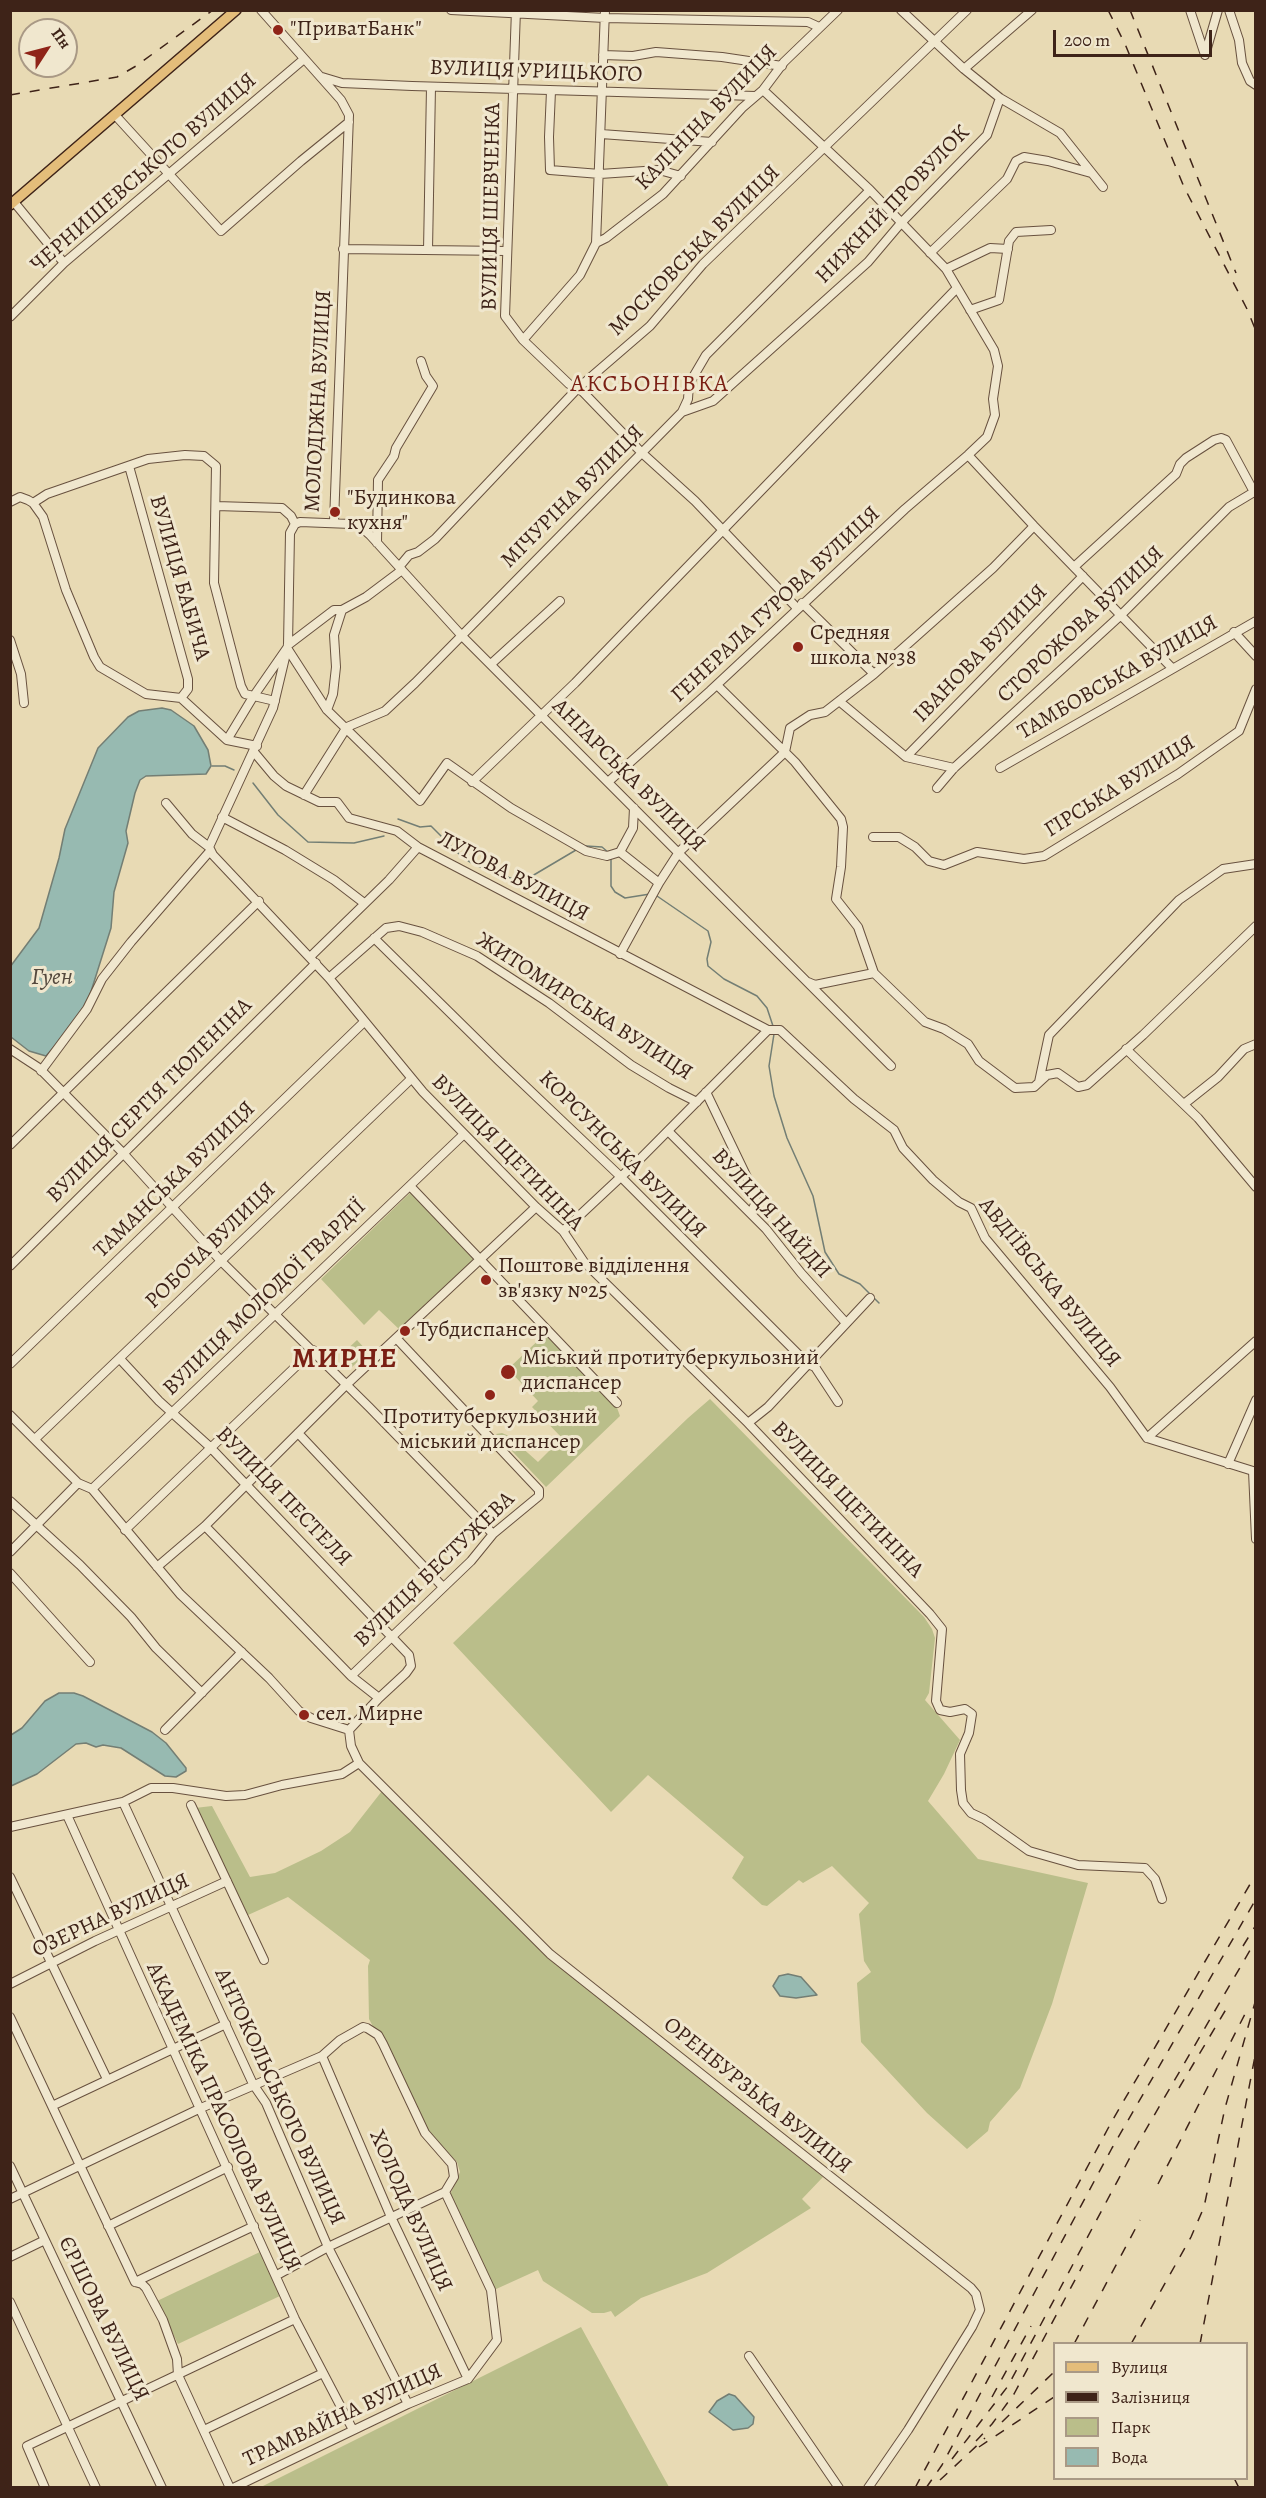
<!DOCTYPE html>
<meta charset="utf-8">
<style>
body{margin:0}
#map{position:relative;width:1266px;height:2498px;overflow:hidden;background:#e8dab4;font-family:Alegreya,serif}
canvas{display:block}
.frame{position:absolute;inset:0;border:12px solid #3e2318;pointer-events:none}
.legend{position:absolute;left:1053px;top:2342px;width:195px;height:138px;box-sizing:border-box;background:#f0e7ce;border:2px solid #a99985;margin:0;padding:8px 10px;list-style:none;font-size:18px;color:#3e2318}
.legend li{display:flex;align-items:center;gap:12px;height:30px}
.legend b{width:30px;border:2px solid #a99985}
.north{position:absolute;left:18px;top:18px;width:60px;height:60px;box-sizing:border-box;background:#f0e7ce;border:2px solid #a99985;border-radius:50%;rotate:54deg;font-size:16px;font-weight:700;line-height:24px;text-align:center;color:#3e2318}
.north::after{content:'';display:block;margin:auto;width:21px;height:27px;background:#8f2418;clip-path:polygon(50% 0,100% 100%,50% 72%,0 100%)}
.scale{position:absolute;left:1053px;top:30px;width:159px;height:27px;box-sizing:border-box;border:3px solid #3e2318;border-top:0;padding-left:8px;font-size:18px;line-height:21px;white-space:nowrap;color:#3e2318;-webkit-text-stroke:4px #f0e7ce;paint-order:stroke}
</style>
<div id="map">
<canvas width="1266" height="2498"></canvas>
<div class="frame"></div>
<ul class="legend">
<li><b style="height:8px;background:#e4bd7a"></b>Вулиця</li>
<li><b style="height:8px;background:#3e2318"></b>Залізниця</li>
<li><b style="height:16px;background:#babe8a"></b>Парк</li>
<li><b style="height:16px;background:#97bab1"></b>Вода</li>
</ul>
<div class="north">Пн</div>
<div class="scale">200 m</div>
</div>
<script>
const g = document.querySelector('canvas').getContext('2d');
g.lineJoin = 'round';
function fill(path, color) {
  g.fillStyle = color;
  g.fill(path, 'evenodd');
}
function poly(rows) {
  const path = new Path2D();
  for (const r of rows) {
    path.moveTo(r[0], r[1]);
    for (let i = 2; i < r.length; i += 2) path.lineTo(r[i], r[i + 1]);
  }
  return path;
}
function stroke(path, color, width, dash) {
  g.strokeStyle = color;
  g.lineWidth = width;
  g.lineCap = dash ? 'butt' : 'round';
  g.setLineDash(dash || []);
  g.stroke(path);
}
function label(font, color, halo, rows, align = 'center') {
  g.font = font + ' Alegreya,serif';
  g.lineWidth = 6;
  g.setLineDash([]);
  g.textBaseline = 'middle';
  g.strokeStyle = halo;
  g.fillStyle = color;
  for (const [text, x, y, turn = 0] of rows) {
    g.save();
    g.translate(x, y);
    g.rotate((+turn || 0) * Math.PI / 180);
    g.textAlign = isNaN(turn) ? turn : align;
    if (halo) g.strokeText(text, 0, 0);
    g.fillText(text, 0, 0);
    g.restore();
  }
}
const green = poly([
 [411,1192,477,1259,401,1331,379,1310,364,1325,321,1279],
 [546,1333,616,1405,620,1416,546,1487,496,1434,502,1433,509,1436,538,1462,562,1438,532,1407,538,1401,508,1369],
 [357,1340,368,1352,352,1367,341,1355],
 [710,1399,924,1617,932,1629,935,1638,929,1693,925,1700,960,1740,944,1774,928,1801,978,1859,1088,1883,1052,2004,1020,2088,990,2122,988,2131,967,2149,927,2113,861,2042,857,1983,871,1972,864,1961,859,1914,869,1903,832,1866,803,1883,799,1880,767,1906,762,1905,732,1878,744,1857,648,1775,611,1812,453,1643,688,1418],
 [382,1791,548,1957,823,2177,802,2199,811,2208,707,2273,641,2298,615,2317,611,2311,604,2313,592,2313,543,2281,538,2270,494,2290,450,2195,460,2172,457,2162,431,2136,369,2019,368,1966,370,1960,288,1897,248,1915,195,1808,212,1806,250,1877,275,1873,321,1851,350,1832],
 [262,2251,282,2295,178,2344,157,2301],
 [581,2327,669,2487,261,2487]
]);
const water = poly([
 [162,708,171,710,194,726,208,750,211,766,206,774,146,776,140,780,135,793,126,831,128,843,114,892,111,928,88,1001,67,1032,46,1056,29,1051,11,1037,10,967,39,928,59,858,65,829,98,748,128,717,139,711,162,708],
 [59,1693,74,1693,83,1696,152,1732,166,1743,186,1768,186,1771,176,1777,165,1776,121,1748,103,1745,96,1747,86,1743,76,1744,37,1774,11,1786,11,1735,22,1728,45,1701,59,1693],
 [788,1974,801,1977,817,1995,796,1998,780,1996,773,1986,779,1976,788,1974],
 [729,2394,735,2396,754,2417,753,2424,748,2428,733,2430,709,2412,717,2401,729,2394]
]);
const stream = poly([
 [212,766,225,766,234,770],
 [253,783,278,815,308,842,354,843,384,836],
 [398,819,420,827,431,826,462,857,475,865,513,879,527,879,576,850],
 [586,846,602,847,609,853],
 [611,857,611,886,615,892,625,898,650,894],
 [657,896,708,931,711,942,707,959,708,966,724,979,757,996,767,1008,773,1026],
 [774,1034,769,1066,774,1096,787,1138,813,1196,825,1252,839,1274,860,1284,879,1303]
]);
const minor = poly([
 [261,10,341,100,349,115,334,522],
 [451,10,605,18,808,22,819,27],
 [516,10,505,316,523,340,569,384,583,392,642,453,695,501,797,608],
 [901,10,964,69,1000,98,1060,133,1103,187],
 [1190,10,1205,55,1218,10],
 [1229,10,1239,40,1242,63,1250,81,1256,85],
 [603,55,633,56,656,52,722,57,782,66],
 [964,69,1032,10],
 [322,77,342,83,412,86,755,96],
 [551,91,549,137,550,170,600,174,659,170,681,176],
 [115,115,221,231,301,161,349,122],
 [601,134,712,142],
 [14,202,64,263],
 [596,243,606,238,663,194,742,108,763,90,784,62,838,10],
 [343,249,506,251],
 [428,250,431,87],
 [930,253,1007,179,1016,161,1024,157,1048,161,1091,173],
 [946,269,990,248,1008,249],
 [970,310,999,300,1009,241,1016,232,1051,230],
 [10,317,64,263,304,59],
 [523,340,580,275,596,243,605,10],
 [682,412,713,401,868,262,901,223,987,135,1000,98],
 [968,455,1034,526,1172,668],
 [129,466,188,679,188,689,181,698],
 [10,502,20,497,28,500,33,503,43,517,66,590,94,657,100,667,146,694,181,698],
 [33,503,47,494,148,459,185,455,204,456,216,466,214,583,241,686,245,694,275,701],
 [216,506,282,508,291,516,295,524],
 [377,543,378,480,394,456,396,448,433,386,426,376,421,361],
 [399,567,409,555,418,552,435,539,577,389,650,326,703,264,967,10],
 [802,603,874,674],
 [1234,632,1256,656],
 [10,640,21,674,24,703],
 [288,645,334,610,342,610],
 [491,664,560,601],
 [717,685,795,762,841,819,843,827,841,867,836,899,858,927,874,973],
 [181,698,227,740,257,746],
 [839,701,906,757,954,768],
 [327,710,333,694,336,667,334,635,342,610,366,597,402,570],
 [347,727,385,711,415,683,682,412,688,399,689,384,706,355,870,190],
 [227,740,253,697,287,648,327,710,420,801,447,763,511,808,586,851,607,856,620,852,633,828,634,808],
 [254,752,274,776,286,786,319,802,337,802,349,818,397,831,418,847,768,1030],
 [906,757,1083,576],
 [1000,768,1256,621],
 [472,782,575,683,957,288],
 [608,782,710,691,905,509,968,455,987,437,995,415,993,399,998,366,994,350,946,269,870,190,763,90],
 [937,788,954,768,1121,615,1229,507,1254,492,1226,440,1221,438,1214,440,1186,458,1180,464,1176,474,1074,567],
 [304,795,347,727],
 [166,803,192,834,209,847,213,855,329,978,423,1092,536,1207,563,1231,584,1262,748,1423,930,1614,942,1629,936,1701,940,1710,950,1712,965,1709,972,1714,969,1733,960,1754,961,1790,963,1803,971,1813,984,1819,1029,1851,1078,1865,1145,1868,1155,1879,1162,1899],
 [222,817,285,850,334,880,364,903],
 [873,837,899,837,915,847,929,861,944,865,977,852,1024,859,1044,856,1178,774,1239,731,1256,689],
 [209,847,273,708,288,645,290,533,295,524,300,522,351,524,362,528,370,535,462,636,891,1066],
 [620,852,659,883],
 [374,938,499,1061,621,1177,808,1364,815,1367,838,1402],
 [620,954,659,883,679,852,785,752,790,728,810,715,825,712,874,674,993,568,1034,526],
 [310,957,389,880,418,847],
 [329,978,386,928,399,926,422,932,477,956,549,1003,631,1065,669,1088,697,1102],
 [808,982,815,985,874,973,925,1022,944,1029,968,1044,979,1061,1015,1088,1034,1087,1047,1075,1058,1073,1078,1087,1087,1085,1143,1035,1256,926],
 [10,1049,39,1068,123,1153,221,1261,369,1407,493,1534],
 [1126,1049,1198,1118,1256,1187],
 [41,1071,87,1009,102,979,131,942,210,851],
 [1039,1082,1049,1035,1179,900,1223,869,1256,864],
 [706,1092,755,1194,756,1202,751,1213],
 [1184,1104,1218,1077,1244,1049,1256,1044],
 [668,1131,766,1229,801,1273,846,1323],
 [10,1145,259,901],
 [411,1187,617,1403],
 [563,1231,640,1159,768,1030,780,1030,854,1099,894,1130,903,1148,933,1180,959,1202,971,1208,985,1238,1110,1387,1147,1438,1253,1471,1256,1474],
 [10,1266,316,963],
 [120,1359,159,1401,210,1447,409,1655,411,1666,406,1673,379,1698,349,1730,351,1746,359,1763,550,1954,971,2288,976,2294,980,2310,972,2327,908,2430,868,2488],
 [10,1364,364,1022],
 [10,1415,78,1483,92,1489,180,1594,269,1678,299,1711,311,1718,349,1730],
 [748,1423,768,1407,870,1298],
 [298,1433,443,1587],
 [1147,1438,1256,1341],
 [35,1439,411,1079],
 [1228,1464,1256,1400],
 [1253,1471,1256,1539],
 [92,1489,464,1134],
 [10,1501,80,1565,131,1617,156,1648,202,1693],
 [205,1526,351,1676,379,1698],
 [125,1530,313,1350],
 [10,1552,78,1483],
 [157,1567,205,1526,346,1385,536,1207],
 [10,1573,90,1662],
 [351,1676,471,1561,493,1534,539,1496,539,1490,397,1339],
 [165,1730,242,1652],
 [123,1802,253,2084,266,2103,328,2247,408,2404],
 [191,1805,264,1960],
 [67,1815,295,2319,353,2430],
 [10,1827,123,1802,151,1788,173,1788,226,1796,245,1795,282,1785,342,1774,359,1763],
 [10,1877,107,2079],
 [10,1984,95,1941,227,1881],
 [10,2017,135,2282,142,2284,146,2288,163,2320,177,2359,178,2375,230,2488],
 [322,2056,391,2217,468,2379],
 [52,2106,226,2024],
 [10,2166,162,2488],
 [10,2199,201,2108,322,2056,340,2040,363,2027,367,2028,378,2035,383,2044,425,2133,452,2164,454,2177,445,2192,491,2290,497,2340,468,2379],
 [108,2226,228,2167],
 [10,2257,45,2240],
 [277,2275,328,2247,445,2192],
 [135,2282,254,2226],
 [10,2302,96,2488],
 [749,2356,839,2488],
 [204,2430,323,2373],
 [45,2488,27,2446,295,2319],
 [233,2488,408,2404,468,2379]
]);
const major = poly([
 [10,205,236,10]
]);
const rail = poly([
 [1108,10,1125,44,1184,187,1247,309,1256,331],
 [1130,10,1236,273],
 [10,95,117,77,136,66,213,10],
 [1243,1946,1256,1925],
 [1179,2088,1228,2006],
 [1158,2184,1245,2014],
 [1074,2344,1140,2220],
 [1131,2344,1191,2237,1204,2207,1225,2108,1256,1999],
 [1200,2344,1256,2051],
 [992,2397,1031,2326],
 [1002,2422,1054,2372],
 [976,2441,992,2424,1014,2394,1083,2265],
 [979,2447,1054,2397],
 [952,2459,1008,2386,1134,2150,1256,1940],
 [1234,2478,1239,2488],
 [940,2480,985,2438],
 [915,2488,1112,2121,1256,1874],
 [926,2488,942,2465,1112,2148,1256,1899]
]);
const markers = [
 [278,30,6,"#8f2418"],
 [335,512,6,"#8f2418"],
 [798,647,6,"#8f2418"],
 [486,1280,6,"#8f2418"],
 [405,1331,6,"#8f2418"],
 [508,1372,8,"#8f2418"],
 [490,1395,6,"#8f2418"],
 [304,1715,6,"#8f2418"]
];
const poiNames = [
 ["\"ПриватБанк\"",290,30],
 ["\"Будинкова",347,499],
 ["кухня\"",347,524],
 ["Средняя",810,634],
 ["школа №38",810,659],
 ["Поштове відділення",498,1267],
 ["зв'язку №25",498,1292],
 ["Тубдиспансер",417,1331],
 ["Міський протитуберкульозний",522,1359],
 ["диспансер",522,1384],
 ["Протитуберкульозний",490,1418,"center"],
 ["міський диспансер",490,1443,"center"],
 ["сел. Мирне",316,1715]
];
const streetNames = [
 ["ВУЛИЦЯ УРИЦЬКОГО",536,72,2],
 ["КАЛІНІНА ВУЛИЦЯ",707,118,-46],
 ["ЧЕРНИШЕВСЬКОГО ВУЛИЦЯ",144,173,-41],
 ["НИЖНІЙ ПРОВУЛОК",893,205,-46],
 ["ВУЛИЦЯ ШЕВЧЕНКА",492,207,-89],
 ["МОСКОВСЬКА ВУЛИЦЯ",695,251,-45],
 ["МОЛОДІЖНА ВУЛИЦЯ",319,401,-87],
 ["МІЧУРІНА ВУЛИЦЯ",573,497,-45],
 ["ВУЛИЦЯ БАБИЧА",179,578,74],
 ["ГЕНЕРАЛА ГУРОВА ВУЛИЦЯ",776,605,-43],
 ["СТОРОЖОВА ВУЛИЦЯ",1081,625,-43],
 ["ІВАНОВА ВУЛИЦЯ",981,654,-46],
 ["ТАМБОВСЬКА ВУЛИЦЯ",1118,678,-30],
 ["АНГАРСЬКА ВУЛИЦЯ",628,776,45],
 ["ГІРСЬКА ВУЛИЦЯ",1120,787,-32],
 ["ЛУГОВА ВУЛИЦЯ",513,877,28],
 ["ЖИТОМИРСЬКА ВУЛИЦЯ",584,1007,33],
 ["ВУЛИЦЯ СЕРГІЯ ТЮЛЕНІНА",150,1101,-45],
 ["ВУЛИЦЯ ЩЕТИНІНА",507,1153,46],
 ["КОРСУНСЬКА ВУЛИЦЯ",622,1155,45],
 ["ТАМАНСЬКА ВУЛИЦЯ",175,1180,-44],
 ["ВУЛИЦЯ НАЙДИ",771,1214,48],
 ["РОБОЧА ВУЛИЦЯ",211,1246,-44],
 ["АВДІЇВСЬКА ВУЛИЦЯ",1049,1283,51],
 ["ВУЛИЦЯ МОЛОДОЇ ГВАРДІЇ",265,1298,-44],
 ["ВУЛИЦЯ ПЕСТЕЛЯ",283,1497,46],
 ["ВУЛИЦЯ ЩЕТИНІНА",847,1500,46],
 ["ВУЛИЦЯ БЕСТУЖЕВА",435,1570,-44],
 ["ОЗЕРНА ВУЛИЦЯ",111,1916,-25],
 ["ОРЕНБУРЗЬКА ВУЛИЦЯ",757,2096,39],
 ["АНТОКОЛЬСЬКОГО ВУЛИЦЯ",279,2097,65],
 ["АКАДЕМІКА ПРАСОЛОВА ВУЛИЦЯ",223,2117,65],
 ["ХОЛОДА ВУЛИЦЯ",410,2211,66],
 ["ЄРШОВА ВУЛИЦЯ",103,2319,64],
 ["ТРАМВАЙНА ВУЛИЦЯ",343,2416,-25]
];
const neighbourhoodNames = [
 ["АКСЬОНІВКА",650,385]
];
const waterNames = [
 ["Гуен",52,978]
];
const districtNames = [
 ["МИРНЕ",345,1360]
];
fill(green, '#babe8a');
fill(water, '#97bab1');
stroke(water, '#737e74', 1.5);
stroke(stream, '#737e74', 1.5);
stroke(minor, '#68513f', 10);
stroke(major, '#3e2318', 12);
stroke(minor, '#f0e7ce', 8);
stroke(major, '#e4bd7a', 9);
stroke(rail, '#3e2318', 1.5, [10, 10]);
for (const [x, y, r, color] of markers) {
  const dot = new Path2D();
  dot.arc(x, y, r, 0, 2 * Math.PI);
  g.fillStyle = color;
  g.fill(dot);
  stroke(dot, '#f0e7ce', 2);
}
label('22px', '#3e2318', '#f0e7ce', poiNames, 'left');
label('22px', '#3e2318', '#f0e7ce', streetNames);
g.letterSpacing = '1.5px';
label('24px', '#7a1f14', '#f0e7ce', neighbourhoodNames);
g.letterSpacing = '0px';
label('italic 24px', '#54493e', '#f0e7ce', waterNames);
g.letterSpacing = '1.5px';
label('bold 28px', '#7a1f14', '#f0e7ce', districtNames);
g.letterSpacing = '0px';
</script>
